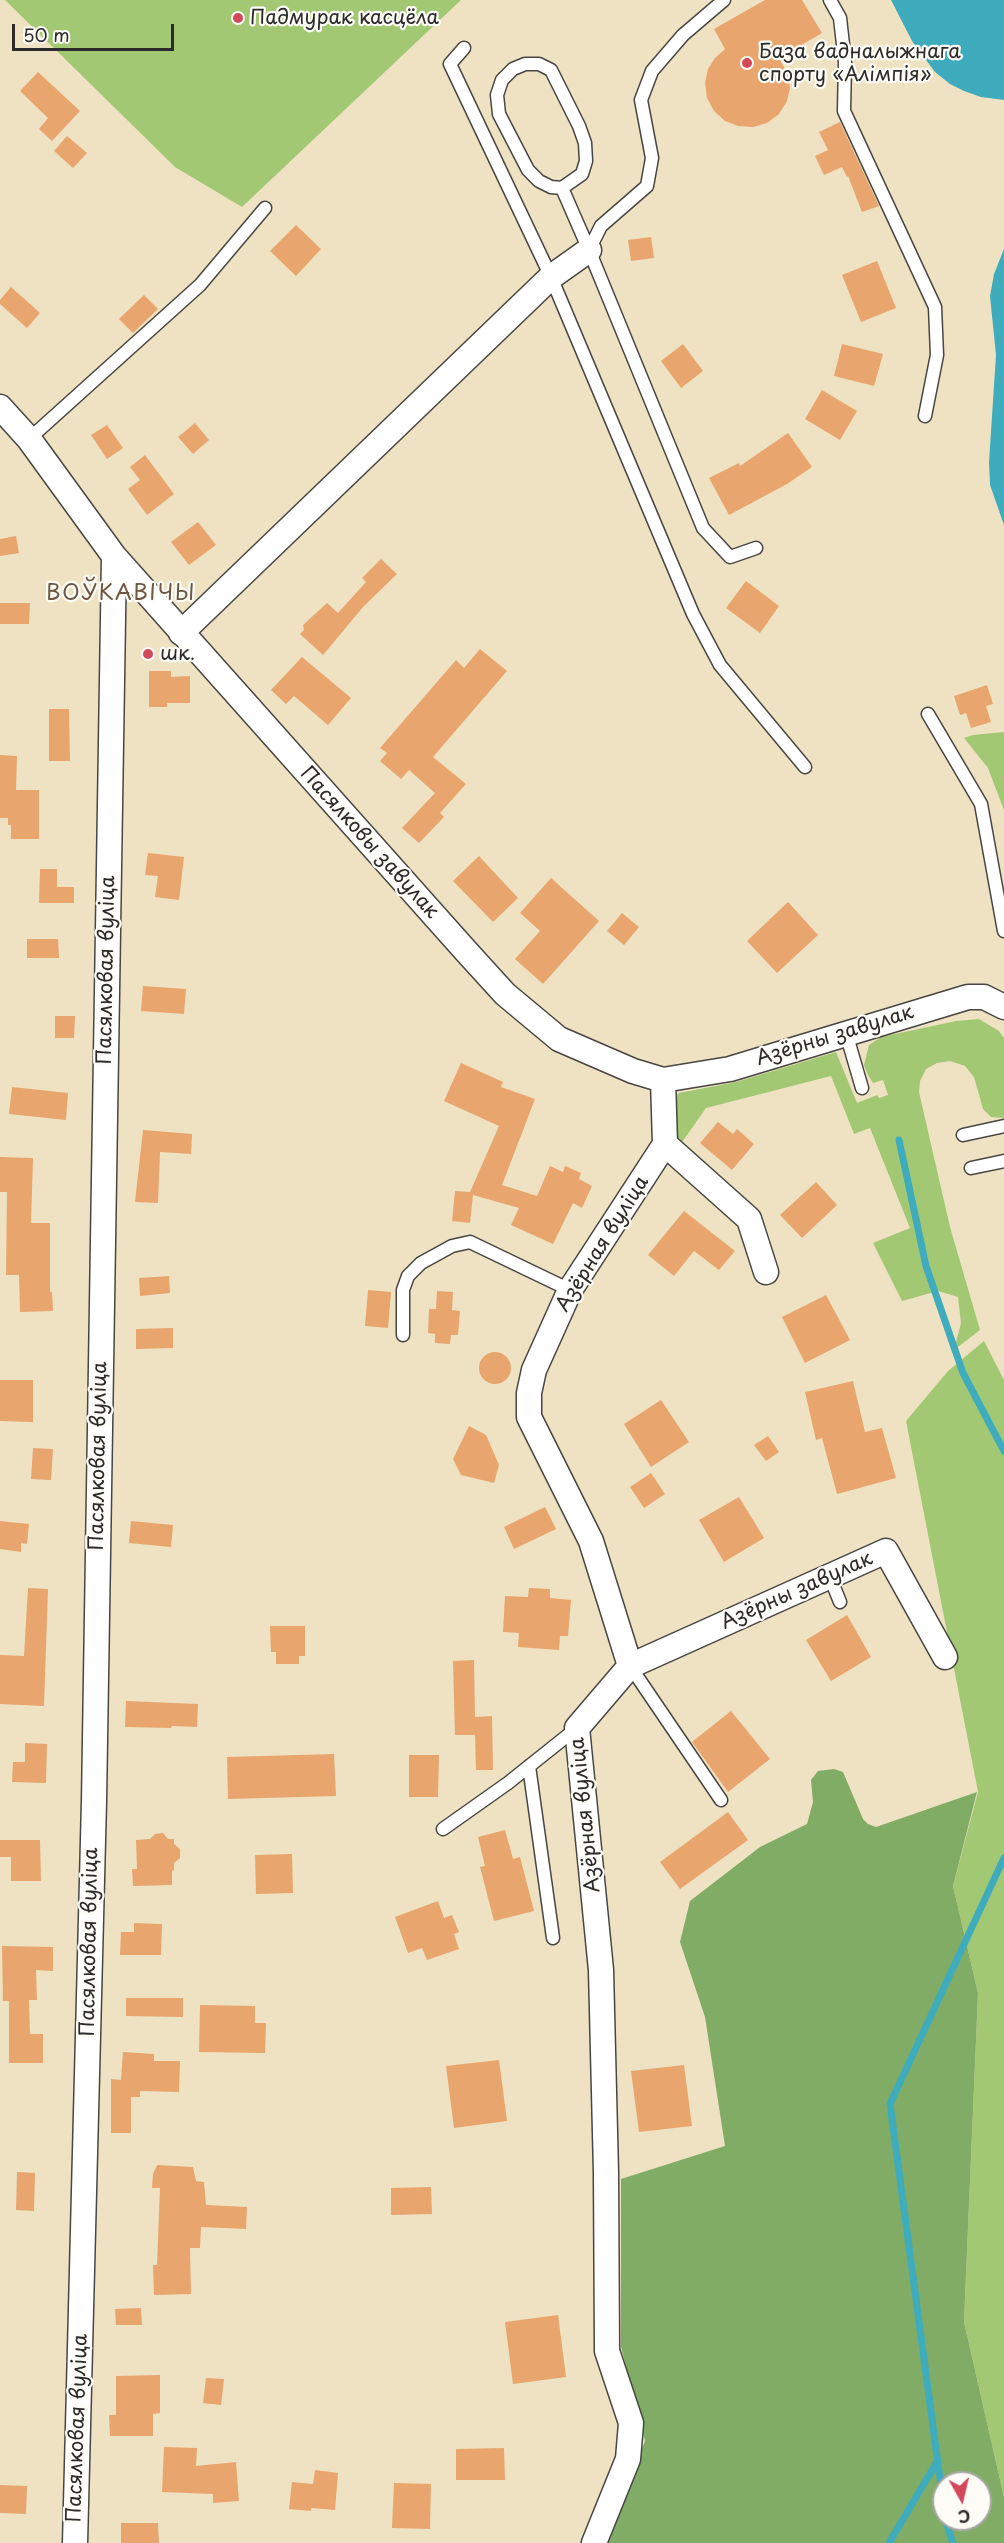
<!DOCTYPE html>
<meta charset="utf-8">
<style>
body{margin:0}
#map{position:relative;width:1004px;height:2543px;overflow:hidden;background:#eee2c2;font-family:"Playpen Sans",sans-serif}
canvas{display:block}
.north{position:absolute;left:932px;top:2471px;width:60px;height:60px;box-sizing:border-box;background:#fdfcf7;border:2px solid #a9a8a5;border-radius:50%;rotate:172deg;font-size:16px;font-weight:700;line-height:24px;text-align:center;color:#2b2b2b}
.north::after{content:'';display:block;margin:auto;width:21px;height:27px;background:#d1495b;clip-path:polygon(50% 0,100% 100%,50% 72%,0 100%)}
.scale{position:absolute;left:12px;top:24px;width:162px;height:27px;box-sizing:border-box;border:3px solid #2b2b2b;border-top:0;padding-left:8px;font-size:18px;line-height:21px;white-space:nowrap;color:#2b2b2b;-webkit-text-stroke:4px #fdfcf7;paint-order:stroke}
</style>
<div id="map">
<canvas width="1004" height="2543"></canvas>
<div class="north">С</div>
<div class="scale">50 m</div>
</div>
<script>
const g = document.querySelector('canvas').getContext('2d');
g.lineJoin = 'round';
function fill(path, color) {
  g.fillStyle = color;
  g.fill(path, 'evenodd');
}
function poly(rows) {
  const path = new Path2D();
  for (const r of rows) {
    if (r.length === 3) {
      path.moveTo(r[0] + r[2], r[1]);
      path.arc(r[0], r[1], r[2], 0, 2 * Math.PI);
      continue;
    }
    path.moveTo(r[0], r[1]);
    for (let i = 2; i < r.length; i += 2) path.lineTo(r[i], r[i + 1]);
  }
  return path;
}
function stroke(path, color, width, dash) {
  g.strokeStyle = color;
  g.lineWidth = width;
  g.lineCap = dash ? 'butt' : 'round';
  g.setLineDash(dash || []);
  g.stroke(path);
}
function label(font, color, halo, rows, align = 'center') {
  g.font = font + ' "Playpen Sans",sans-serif';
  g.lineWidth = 4.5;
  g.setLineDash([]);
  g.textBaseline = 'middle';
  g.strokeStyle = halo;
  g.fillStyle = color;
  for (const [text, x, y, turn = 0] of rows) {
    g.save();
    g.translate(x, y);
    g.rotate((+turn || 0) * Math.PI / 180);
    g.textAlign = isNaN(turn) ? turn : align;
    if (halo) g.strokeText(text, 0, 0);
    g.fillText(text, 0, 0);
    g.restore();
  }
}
const green = poly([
 [5,0,461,0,242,207,175,167],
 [1004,732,1004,810,988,768,964,738,973,735],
 [979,1019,999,1031,1004,1038,1004,1118,991,1117,983,1109,974,1077,965,1066,950,1061,937,1063,926,1069,920,1081,919,1092,950,1227,980,1330,954,1350,961,1323,958,1297,938,1291,902,1301,873,1243,910,1228,870,1128,854,1134,831,1076,706,1108,680,1145,668,1110,670,1101,679,1093,736,1082,836,1052,857,1103,877,1095,879,1098,888,1095,883,1080,873,1083,868,1075,864,1065,869,1045,881,1037,956,1021],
 [984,1341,1004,1380,1004,2497,964,2322,978,1993,953,1886,978,1792,906,1421,948,1371]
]);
const forest = poly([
 [834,1769,843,1772,863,1819,868,1824,876,1827,977,1792,953,1886,978,1993,964,2322,1004,2497,1004,2543,604,2543,645,2441,621,2347,621,2179,725,2146,705,2017,680,1942,690,1901,760,1847,807,1824,813,1802,811,1780,818,1771],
 [944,2483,980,2483,980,2519,944,2519]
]);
const water = poly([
 [891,0,1004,0,1004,100,981,97,964,91,950,84,935,72,912,41],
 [1004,249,1004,525,990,485,989,462,996,355,990,296,994,274]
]);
const stream = poly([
 [899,1140,926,1266,963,1373,1004,1451],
 [944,2509,890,2104,1004,1858],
 [945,2519,953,2543],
 [889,2543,938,2460]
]);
const building = poly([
 [765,0,802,0,822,33,779,58,788,75,790,88,787,101,779,114,767,123,753,127,738,126,725,121,714,111,707,98,705,83,708,69,715,58,725,49,714,29],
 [38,72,80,111,52,141,39,129,48,118,20,91],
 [840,122,879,206,862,212,848,176,847,177,842,167,824,175,815,156,828,150,819,132],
 [67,136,87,153,73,168,54,151],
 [296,225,321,249,296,276,270,251],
 [651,237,654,258,631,261,628,240],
 [877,261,896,308,861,322,842,275],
 [11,287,40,313,27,328,0,304,0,300],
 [144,295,158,309,133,333,119,319],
 [683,344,703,371,681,388,661,361],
 [842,344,883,354,874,386,834,376],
 [822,390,857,411,840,440,805,419],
 [195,423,209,440,193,454,178,437],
 [107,425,123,448,107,459,91,435],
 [788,433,812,467,787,484,729,515,709,478,739,463,740,466],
 [145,455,174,494,147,515,128,489,140,480,130,467],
 [198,522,216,545,189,565,171,542],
 [16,536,19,553,0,556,0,539],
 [381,559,397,574,363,607,323,655,300,634,304,630,303,625,327,603,338,613,366,582,362,578],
 [746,581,779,606,760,633,726,608],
 [0,603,30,603,29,624,0,624],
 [480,649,507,671,433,757,466,784,440,813,444,817,419,843,402,828,435,793,409,770,401,779,380,761,387,753,380,748,456,660,464,668],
 [302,657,351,698,328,725,294,696,286,704,271,690],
 [149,671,171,671,171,677,190,676,190,703,167,703,167,707,149,707],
 [987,685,993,704,986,706,991,722,971,728,966,713,960,715,954,696],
 [49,709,69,709,70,761,49,761],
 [0,755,17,756,16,790,39,790,39,839,11,839,11,825,8,825,8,818,0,818],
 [148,853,184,857,179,900,155,897,158,876,145,875],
 [479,856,518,898,493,922,453,881],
 [40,869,57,869,57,887,74,887,74,903,39,903],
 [551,878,599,921,543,984,515,959,540,931,520,913],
 [788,902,818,935,777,973,747,941],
 [622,913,639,927,624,945,607,931],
 [27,939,58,939,59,958,27,958],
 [143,986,186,989,184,1014,141,1011],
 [55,1016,75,1016,74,1038,55,1038],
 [461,1063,503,1082,501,1087,535,1099,502,1185,537,1196,550,1166,563,1172,565,1166,581,1173,579,1179,592,1186,582,1208,573,1203,553,1244,511,1225,519,1208,473,1195,470,1223,452,1221,455,1191,470,1192,499,1126,444,1101],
 [12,1087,68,1093,66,1120,9,1114],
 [718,1122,733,1134,737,1129,754,1144,732,1170,700,1143],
 [143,1130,192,1134,191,1154,160,1152,158,1203,135,1202],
 [0,1157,33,1158,31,1223,50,1223,50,1292,52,1292,53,1311,20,1312,19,1275,6,1275,7,1192,0,1192],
 [816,1182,837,1205,802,1238,780,1215],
 [684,1211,735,1251,719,1270,694,1251,674,1276,648,1255],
 [169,1276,170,1293,140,1296,139,1278],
 [368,1290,391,1292,388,1328,365,1326],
 [437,1291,453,1292,452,1310,460,1311,458,1335,451,1335,450,1344,435,1343,435,1334,428,1333,429,1309,436,1309],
 [826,1295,850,1340,805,1363,782,1317],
 [173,1328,173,1348,136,1349,136,1329],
 [495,1368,16],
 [0,1380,33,1380,33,1422,0,1421],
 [853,1381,865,1432,882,1428,896,1478,837,1494,822,1438,816,1440,805,1392],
 [661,1400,689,1442,651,1467,624,1424],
 [469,1426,486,1435,499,1465,494,1483,461,1475,453,1459],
 [768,1436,779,1452,766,1461,754,1445],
 [33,1448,53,1449,51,1480,31,1479],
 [651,1473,665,1494,644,1508,630,1487],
 [739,1497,764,1538,724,1562,699,1520],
 [545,1507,556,1529,514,1549,504,1527],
 [0,1521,29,1524,27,1544,21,1543,21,1552,0,1549],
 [131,1521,173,1525,171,1547,129,1543],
 [28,1588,48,1589,44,1706,0,1704,0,1655,24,1656],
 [529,1588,550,1589,550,1598,571,1600,568,1636,560,1636,559,1650,518,1647,519,1633,503,1632,505,1596,528,1597],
 [847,1615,871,1657,831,1681,806,1640],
 [270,1626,305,1626,305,1656,299,1656,299,1664,276,1664,276,1652,271,1652],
 [474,1660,475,1717,492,1716,493,1770,476,1770,475,1735,455,1735,453,1661],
 [126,1701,198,1704,197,1727,172,1726,171,1728,125,1727],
 [731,1711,770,1759,728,1792,692,1742],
 [25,1743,47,1744,46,1783,12,1782,13,1762,25,1762],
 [334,1754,336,1796,228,1799,227,1757],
 [409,1755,439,1755,438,1797,409,1797],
 [728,1812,748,1840,680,1889,660,1862],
 [505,1830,513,1859,520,1857,534,1911,494,1921,480,1867,485,1866,478,1837],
 [163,1833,168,1839,174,1839,174,1844,180,1849,180,1858,174,1863,174,1871,172,1870,172,1885,133,1886,132,1869,137,1869,136,1840,150,1839,155,1834],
 [0,1840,40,1840,41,1881,11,1881,11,1857,0,1857],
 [292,1854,293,1893,256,1894,255,1855],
 [438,1901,444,1918,452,1915,459,1932,454,1934,459,1949,427,1960,422,1948,408,1953,395,1917],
 [134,1923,162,1924,161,1955,120,1955,121,1932,134,1932],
 [2,1946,53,1947,53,1971,36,1970,37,2000,29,2000,30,2034,43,2034,43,2063,9,2063,9,2001,3,2001],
 [126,1998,183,1998,183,2017,126,2016],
 [200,2005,255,2006,255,2023,266,2023,265,2053,199,2052],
 [123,2052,154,2054,154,2061,180,2061,179,2092,140,2091,140,2097,131,2097,131,2133,111,2133,111,2079,121,2080],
 [499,2060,507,2121,454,2128,446,2066],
 [684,2065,692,2126,639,2132,631,2071],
 [157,2165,193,2167,196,2181,204,2182,206,2205,247,2207,246,2229,201,2227,200,2248,190,2248,191,2294,154,2295,153,2265,157,2265,160,2188,152,2188,153,2174],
 [17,2172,35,2173,34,2211,16,2210],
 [431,2187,432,2214,391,2215,391,2188],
 [141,2308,142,2325,116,2325,115,2309],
 [558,2315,566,2377,513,2384,505,2322],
 [160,2375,160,2413,153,2414,153,2436,110,2436,109,2415,116,2415,116,2376],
 [206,2378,224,2379,221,2405,203,2403],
 [164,2447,197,2448,196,2466,236,2462,239,2501,213,2503,213,2494,162,2492],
 [504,2448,505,2480,456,2480,456,2449],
 [315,2470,338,2473,335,2510,311,2508,311,2511,289,2509,292,2482,313,2484],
 [394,2483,431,2484,430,2529,392,2528],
 [0,2485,27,2486,26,2514,0,2513],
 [121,2523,158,2523,159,2543,121,2543]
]);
const service = poly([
 [830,0,840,18,845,62,844,111,935,307,937,355,925,416],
 [464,48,450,64,551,277,693,614,720,665,805,767],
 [562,188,551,187,539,181,528,170,499,114,497,95,502,80,513,69,525,64,539,64,551,70,579,126,585,143,586,161,582,174,562,188,589,250,703,528,730,557,756,548],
 [589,250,601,226,647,186,652,158,641,100,652,71,683,35,724,0],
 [29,439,200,285,265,208],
 [928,714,981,804,1004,931],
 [846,1033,862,1088],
 [963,1135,1004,1126],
 [971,1168,1004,1161],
 [403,1335,403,1290,408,1276,421,1263,452,1246,470,1242,570,1290],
 [830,1577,840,1602],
 [630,1666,721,1800],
 [529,1766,553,1938],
 [443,1829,508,1783,577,1728]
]);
const minor = poly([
 [0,407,29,439,114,556,94,1801,75,2543],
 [114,556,465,950,505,994,559,1039,633,1071,663,1080,730,1069,968,997,984,997,1004,1007],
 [181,633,551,277,589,250],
 [665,1144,749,1219,766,1272],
 [630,1666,886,1551,945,1657],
 [594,2543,628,2459,631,2423,607,2351,606,2173,601,1970,577,1728,630,1666,591,1541,529,1417,529,1393,534,1370,570,1290,665,1144,663,1080]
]);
const markers = [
 [238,18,6,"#d1495b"],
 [747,63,6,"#d1495b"],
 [148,654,6,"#d1495b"]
];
const poiNames = [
 ["Падмурак касцёла",250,18],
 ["База вадналыжнага",759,52],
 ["спорту «Алімпія»",759,75],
 ["шк.",160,654]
];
const streetNames = [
 ["Пасялковы завулак",369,843,48],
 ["Пасялковая вуліца",107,970,-89],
 ["Азёрны завулак",835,1036,-17],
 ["Азёрная вуліца",603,1244,-58],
 ["Пасялковая вуліца",99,1456,-89],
 ["Азёрны завулак",797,1591,-24],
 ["Азёрная вуліца",586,1815,-96],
 ["Пасялковая вуліца",90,1942,-89],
 ["Пасялковая вуліца",78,2428,-88]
];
const quarterNames = [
 ["ВОЎКАВІЧЫ",121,594]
];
fill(green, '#a2c873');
fill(forest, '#81ac65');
fill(water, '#3facbe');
stroke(stream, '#3facbe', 7);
fill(building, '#e8a56d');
stroke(service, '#484642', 15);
stroke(minor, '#484642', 27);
stroke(service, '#fff', 12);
stroke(minor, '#fff', 24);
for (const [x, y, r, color] of markers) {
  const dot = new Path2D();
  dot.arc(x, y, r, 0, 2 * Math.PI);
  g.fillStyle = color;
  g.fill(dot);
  stroke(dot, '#fdfcf7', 2);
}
label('20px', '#2b2b2b', '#fdfcf7', poiNames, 'left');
label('20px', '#2b2b2b', '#fdfcf7', streetNames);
g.letterSpacing = '1.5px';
label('22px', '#6d5642', '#fdfcf7', quarterNames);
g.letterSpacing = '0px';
</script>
